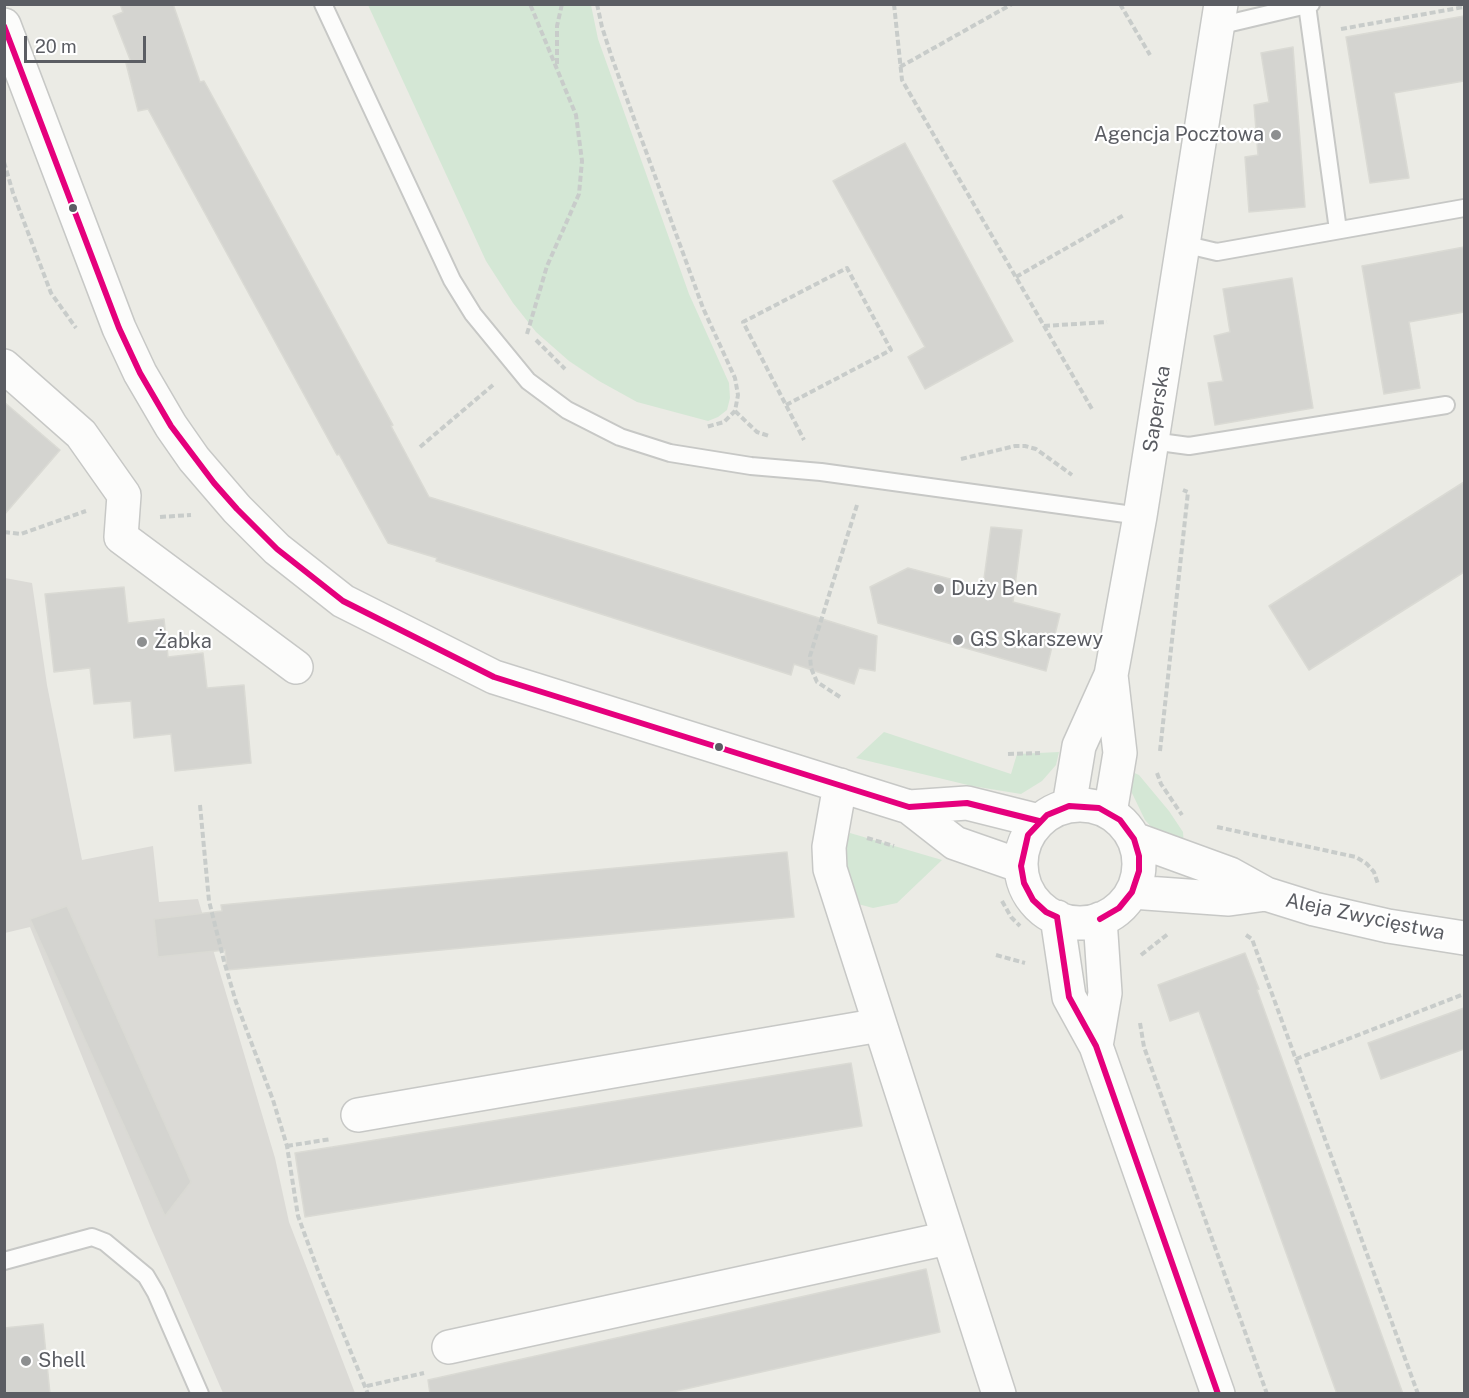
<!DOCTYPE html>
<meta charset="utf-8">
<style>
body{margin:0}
#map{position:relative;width:1469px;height:1398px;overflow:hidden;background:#ebebe5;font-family:"Public Sans",sans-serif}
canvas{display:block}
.frame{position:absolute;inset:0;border:6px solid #5b5d63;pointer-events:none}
.scale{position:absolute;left:24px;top:36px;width:122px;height:27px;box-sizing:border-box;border:3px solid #5b5d63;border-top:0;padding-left:8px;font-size:18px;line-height:21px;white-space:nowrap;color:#5b5d63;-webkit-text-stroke:4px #fff;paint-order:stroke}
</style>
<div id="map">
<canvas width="1469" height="1398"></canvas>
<div class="frame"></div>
<div class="scale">20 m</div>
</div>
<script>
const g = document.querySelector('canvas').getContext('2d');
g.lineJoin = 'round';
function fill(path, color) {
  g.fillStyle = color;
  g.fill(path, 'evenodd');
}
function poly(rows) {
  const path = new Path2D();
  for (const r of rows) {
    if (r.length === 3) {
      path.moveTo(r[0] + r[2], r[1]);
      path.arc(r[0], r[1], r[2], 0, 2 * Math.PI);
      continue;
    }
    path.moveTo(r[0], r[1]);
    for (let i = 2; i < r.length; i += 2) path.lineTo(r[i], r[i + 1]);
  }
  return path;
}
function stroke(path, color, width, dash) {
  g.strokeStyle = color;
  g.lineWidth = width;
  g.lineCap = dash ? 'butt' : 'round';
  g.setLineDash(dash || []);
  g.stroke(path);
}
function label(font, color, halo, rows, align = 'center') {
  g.font = font + ' "Public Sans",sans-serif';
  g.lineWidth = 4.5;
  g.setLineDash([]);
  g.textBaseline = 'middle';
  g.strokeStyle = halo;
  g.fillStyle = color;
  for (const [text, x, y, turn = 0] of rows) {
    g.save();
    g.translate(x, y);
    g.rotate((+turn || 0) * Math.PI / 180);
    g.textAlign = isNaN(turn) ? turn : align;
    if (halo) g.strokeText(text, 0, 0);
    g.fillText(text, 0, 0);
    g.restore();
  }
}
const industrial = poly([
 [5,578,32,583,47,685,82,860,153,846,159,902,198,899,275,1158,289,1222,355,1393,223,1393,151,1228,30,927,5,933]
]);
const green = poly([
 [368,5,591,5,598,39,689,294,729,383,730,398,727,410,718,417,708,421,637,402,599,381,569,361,536,332,513,303,486,261],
 [884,732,1011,774,1017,754,1059,752,1056,765,1042,781,1021,794,972,786,856,758],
 [1130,771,1139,775,1169,811,1183,832,1184,845,1155,831,1145,820,1131,791],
 [850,833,942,860,897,903,873,908,858,904,844,866,844,846]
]);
const building = poly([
 [120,4,173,4,200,82,204,81,393,425,391,426,429,497,877,636,875,671,859,668,854,684,794,664,791,675,436,561,437,558,388,543,339,454,337,455,148,109,138,111,126,63,131,62,113,16,123,12,120,4],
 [1464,16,1464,81,1394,93,1409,178,1370,183,1346,37,1464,16],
 [1293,47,1305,207,1249,212,1245,157,1258,155,1254,105,1269,102,1261,53,1293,47],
 [905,143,1013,341,925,389,908,357,925,347,833,181,905,143],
 [1464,247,1464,312,1409,322,1420,388,1384,394,1362,266,1464,247],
 [1292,278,1313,408,1215,425,1208,383,1223,381,1214,336,1230,332,1223,289,1292,278],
 [4,402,60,450,4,515,4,402],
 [1464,482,1464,572,1309,670,1269,606,1464,482],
 [991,527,1022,530,1013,602,1060,614,1046,671,878,623,870,587,908,568,954,580,982,593,991,527],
 [124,587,128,623,164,619,168,657,203,653,207,688,244,685,251,763,175,771,171,734,134,738,131,701,94,704,90,668,54,672,45,594,124,587],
 [787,852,794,917,227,970,225,950,158,957,154,919,222,911,221,905,787,852],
 [67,906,191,1182,165,1216,30,919,67,906],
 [1245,953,1259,989,1257,990,1403,1394,1337,1394,1199,1011,1170,1021,1158,985,1245,953],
 [1464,1008,1464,1049,1381,1079,1368,1043,1464,1008],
 [851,1063,862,1126,305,1217,295,1153,851,1063],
 [926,1269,940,1332,663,1394,430,1394,428,1380,926,1269],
 [43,1324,50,1394,4,1394,4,1328,43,1324]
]);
const path = poly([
 [597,4,602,27,612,58,703,308,735,378,738,395,735,411,724,422,706,427],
 [894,4,902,80,1092,409],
 [1120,4,1150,55],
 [1341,29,1464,7],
 [557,64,557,26,562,4],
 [900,67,1012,4],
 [4,162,13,193,51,293,76,328],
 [1016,277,1124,215],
 [1044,326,1107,322],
 [527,334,547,266,579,194,582,161,576,115,530,4],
 [536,340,565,369],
 [786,405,891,350,847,268,743,322,804,440],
 [735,411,757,432,769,436],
 [420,447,493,385],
 [961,459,1015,446,1025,446,1036,449,1072,475],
 [160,517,191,515],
 [4,532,21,534,86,511],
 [840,697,817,682,811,668,810,656,857,505],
 [1160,751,1188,492,1183,490],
 [1008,754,1040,753],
 [1157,773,1161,784,1182,815],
 [200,805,209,901,224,961,236,1002,273,1100,287,1146,298,1216,320,1276,368,1394],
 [1217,827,1356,857,1367,864,1374,872,1378,884],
 [867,838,894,846],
 [1002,901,1011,917,1020,926],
 [1246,935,1252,939,1418,1394],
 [996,955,1025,963],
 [1141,955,1168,934],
 [1140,1023,1144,1047,1267,1394],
 [1296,1059,1464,994],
 [287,1146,331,1139],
 [367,1386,424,1373]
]);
const service = poly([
 [323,4,452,280,473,314,528,381,567,410,620,437,670,453,751,466,821,472,1140,516],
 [1307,5,1338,230],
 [1218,26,1311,4],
 [1183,244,1217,252,1464,208],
 [1152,441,1189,446,1446,405],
 [4,1261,92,1237,105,1242,146,1276,156,1293,200,1394]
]);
const minor = poly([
 [4,25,119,328,140,373,171,426,194,459,237,509,277,549,343,601,494,677,909,807,955,843,1021,866],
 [4,366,81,434,124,495,121,537,296,667],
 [840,785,829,847,830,869,999,1394],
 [1080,864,59],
 [1069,806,1079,746,1111,675,1140,516,1221,4],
 [909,807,967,803,1039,821],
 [1110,813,1120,753,1111,675],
 [1134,839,1230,874,1266,894,1314,909,1388,926,1464,938],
 [1132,892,1229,899,1266,894],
 [1057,917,1069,997,1096,1046,1218,1394],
 [1096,1046,1105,993,1100,919],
 [358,1115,880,1025],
 [449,1347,948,1238]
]);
const bus1 = poly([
 [4,26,119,328,140,373,171,426,214,483,237,509,277,549,343,601,494,677,909,807,967,803,1039,821],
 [1057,917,1069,997,1096,1046,1218,1394],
 [1057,917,1046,912,1033,900,1024,883,1021,866,1028,835,1047,815,1069,806,1099,808,1120,820,1134,839,1139,856,1139,871,1132,892,1119,908,1100,919]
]);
const markers = [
 [1276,135,6,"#8d8f90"],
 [73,208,5,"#5b5d63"],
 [939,589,6,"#8d8f90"],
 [958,640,6,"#8d8f90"],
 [142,642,6,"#8d8f90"],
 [719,747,5,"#5b5d63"],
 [26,1361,6,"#8d8f90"]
];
const poiNames = [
 ["Agencja Pocztowa",1264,135,"right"],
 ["Duży Ben",951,589],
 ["GS Skarszewy",970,640],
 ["Żabka",154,642],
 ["Shell",38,1361]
];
const streetNames = [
 ["Saperska",1157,409,-81],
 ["Aleja Zwycięstwa",1365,917,12]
];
fill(industrial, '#dbdad6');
fill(green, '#d4e7d5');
fill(building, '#d4d4d0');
stroke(building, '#dadad4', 1.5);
stroke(service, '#c7c8c6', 20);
stroke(minor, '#c7c8c6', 36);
stroke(path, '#c8ccca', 4, [6, 3]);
stroke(service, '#fcfcfb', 16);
stroke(minor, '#fcfcfb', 33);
stroke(bus1, '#e5007d', 6);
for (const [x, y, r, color] of markers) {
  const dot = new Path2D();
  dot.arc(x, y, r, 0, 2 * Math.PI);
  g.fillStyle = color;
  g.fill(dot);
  stroke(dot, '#fff', 2);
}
label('20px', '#5b5d63', '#fff', poiNames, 'left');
label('20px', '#5b5d63', '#fff', streetNames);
</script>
